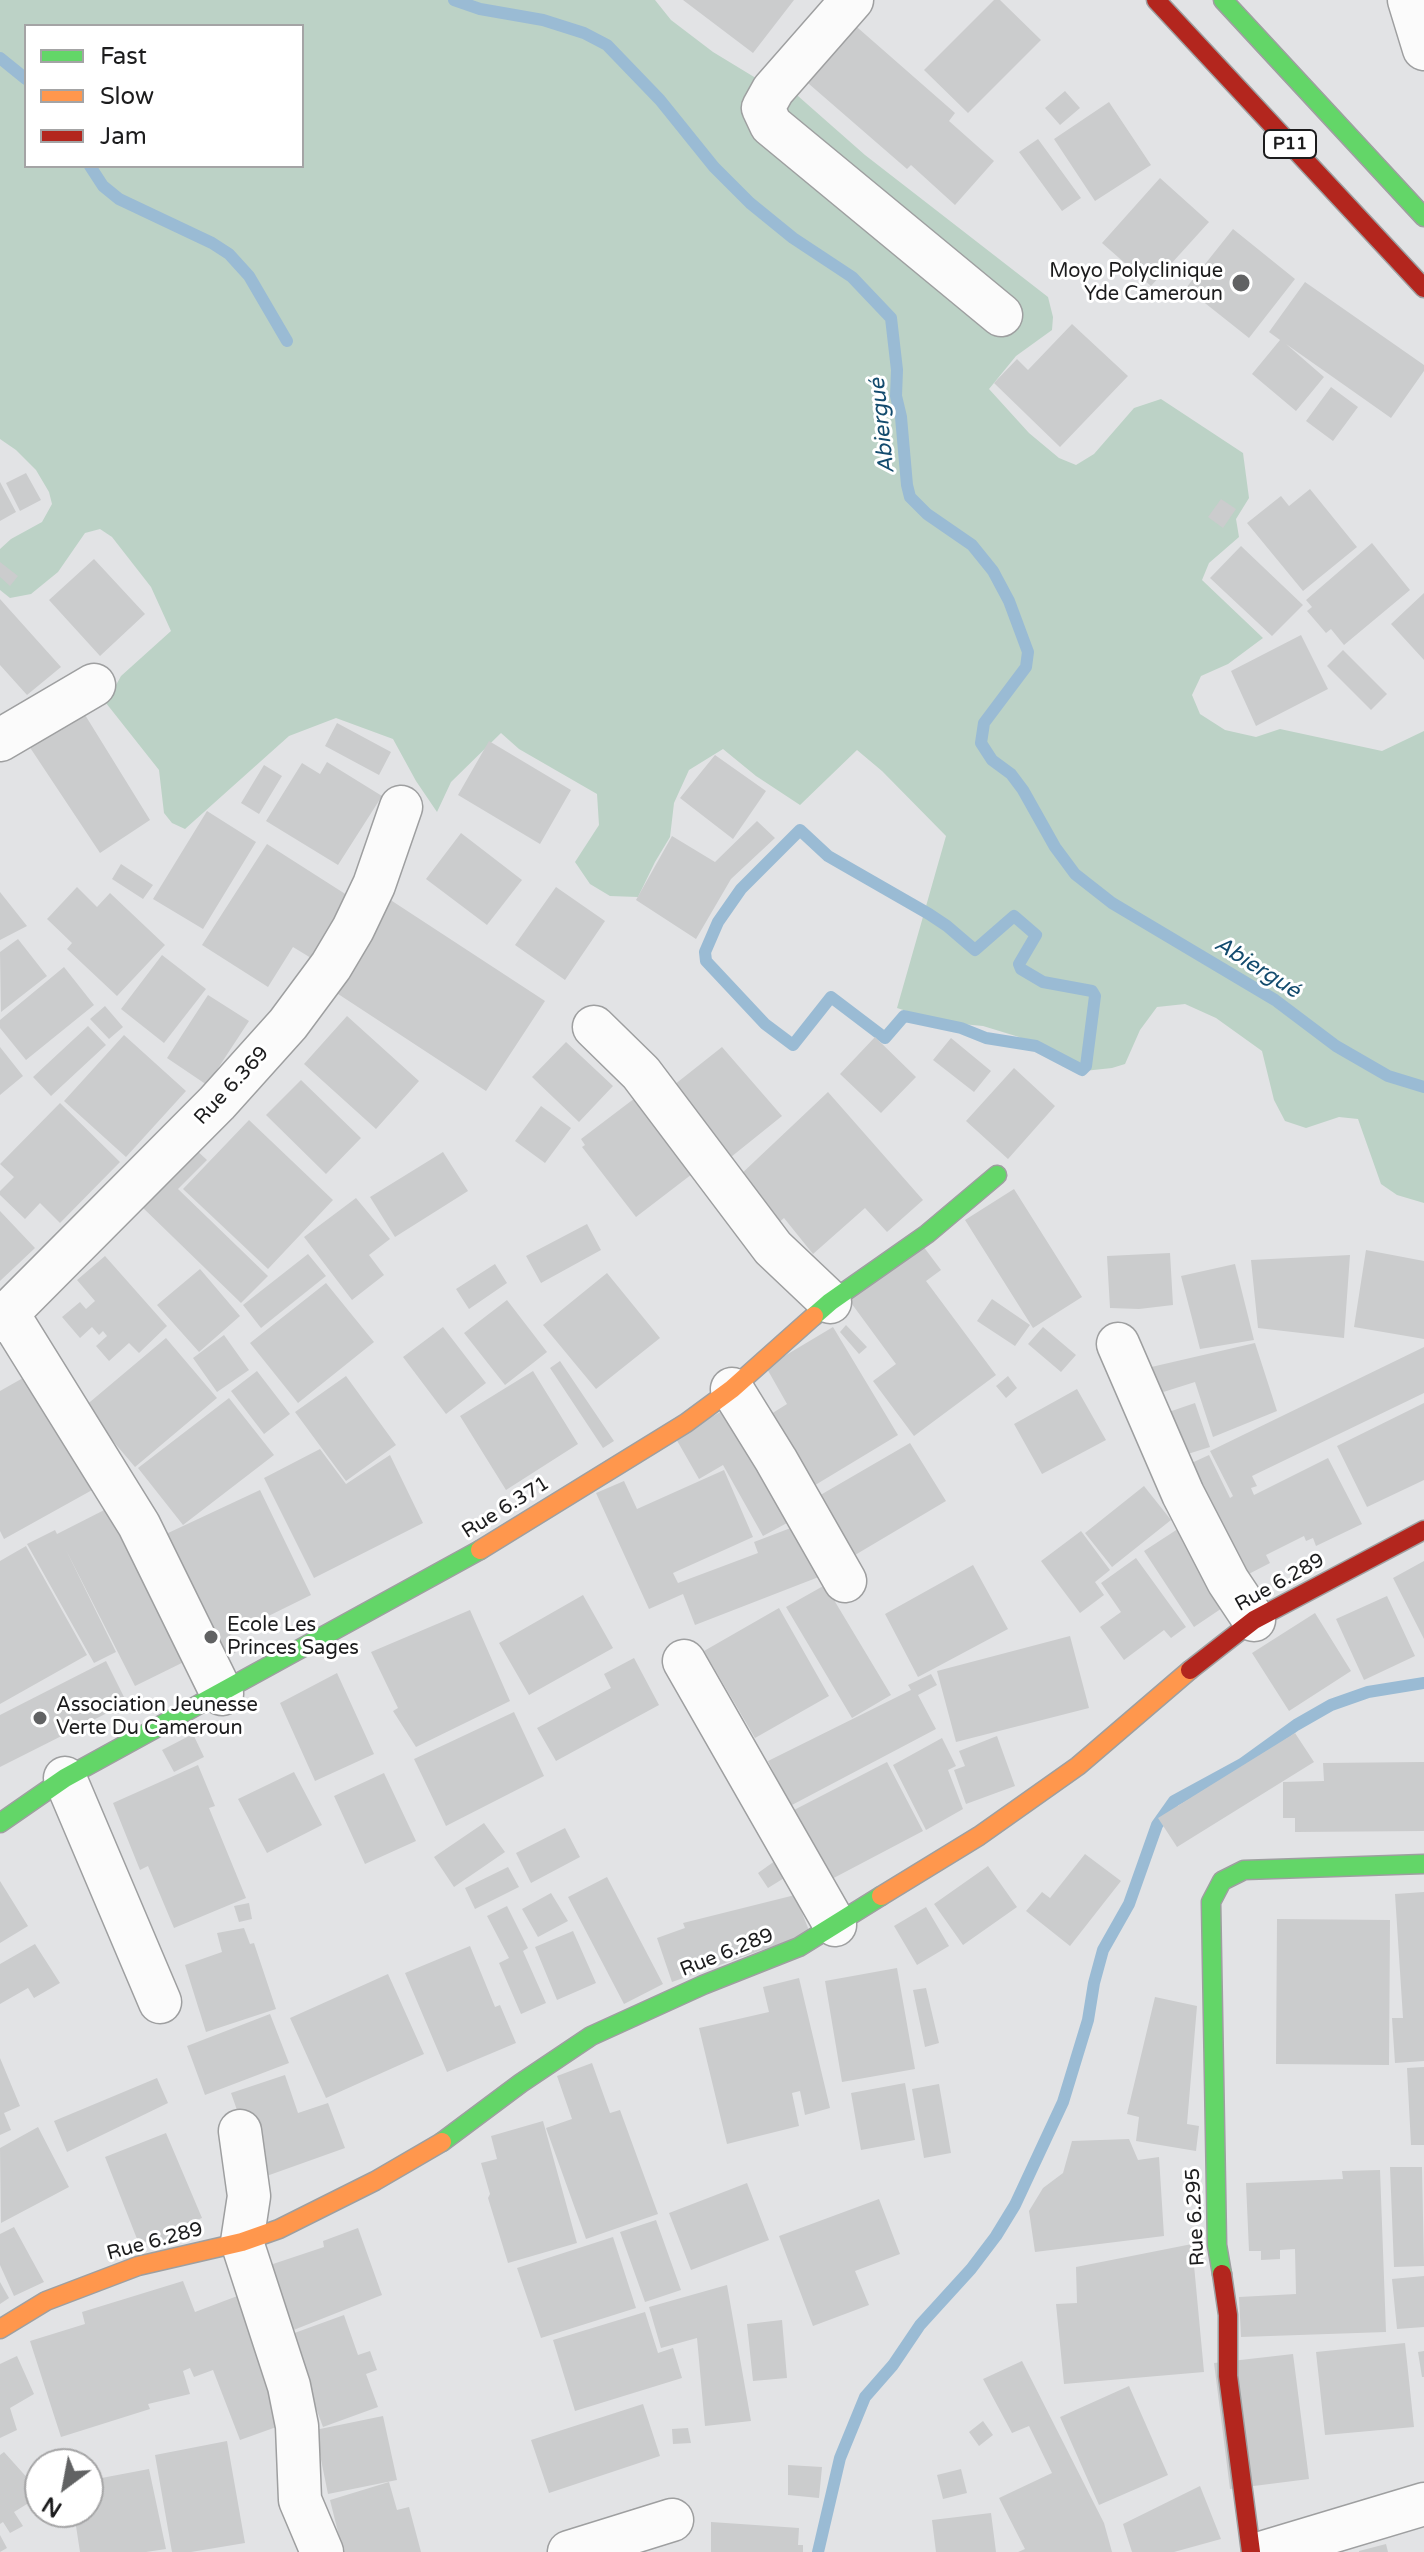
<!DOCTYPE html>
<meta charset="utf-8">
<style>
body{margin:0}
#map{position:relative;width:1424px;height:2552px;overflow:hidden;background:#e2e3e5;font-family:"Varela Round",sans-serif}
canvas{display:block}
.legend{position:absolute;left:24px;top:24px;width:280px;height:144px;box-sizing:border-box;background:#fff;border:2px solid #a4a4a5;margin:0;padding:10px 14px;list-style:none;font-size:24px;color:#1c1c1d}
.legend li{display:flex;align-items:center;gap:16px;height:40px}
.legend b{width:40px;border:2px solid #a4a4a5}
.north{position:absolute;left:24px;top:2448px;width:80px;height:80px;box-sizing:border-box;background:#fff;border:2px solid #a4a4a5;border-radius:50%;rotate:212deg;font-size:22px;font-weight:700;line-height:32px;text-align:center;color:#1c1c1d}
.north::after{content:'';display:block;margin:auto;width:28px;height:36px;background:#616263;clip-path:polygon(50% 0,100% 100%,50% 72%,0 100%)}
</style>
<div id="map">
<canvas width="1424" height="2552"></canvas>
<ul class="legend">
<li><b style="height:10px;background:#63d668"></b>Fast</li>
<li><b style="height:10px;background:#ff974d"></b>Slow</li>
<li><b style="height:10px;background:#b3261e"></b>Jam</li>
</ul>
<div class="north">N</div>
</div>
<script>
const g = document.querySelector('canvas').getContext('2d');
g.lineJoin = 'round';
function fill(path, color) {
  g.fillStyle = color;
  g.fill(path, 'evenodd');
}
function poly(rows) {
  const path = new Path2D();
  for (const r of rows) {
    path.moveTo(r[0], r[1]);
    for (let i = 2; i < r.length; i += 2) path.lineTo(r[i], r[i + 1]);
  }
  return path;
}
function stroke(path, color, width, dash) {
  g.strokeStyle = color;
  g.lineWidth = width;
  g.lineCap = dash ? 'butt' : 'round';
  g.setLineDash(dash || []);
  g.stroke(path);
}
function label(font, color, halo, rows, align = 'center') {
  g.font = font + ' "Varela Round",sans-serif';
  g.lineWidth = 6;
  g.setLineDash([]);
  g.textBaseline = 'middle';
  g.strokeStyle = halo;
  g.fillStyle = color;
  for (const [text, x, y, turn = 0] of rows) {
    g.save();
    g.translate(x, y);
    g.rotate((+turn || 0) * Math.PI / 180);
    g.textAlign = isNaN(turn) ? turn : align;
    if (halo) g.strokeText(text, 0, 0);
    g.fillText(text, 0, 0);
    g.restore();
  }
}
const green = poly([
 [0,0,655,0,671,20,713,52,764,83,798,96,865,155,1048,297,1053,317,1052,330,1016,356,989,389,1029,433,1059,458,1076,465,1094,454,1134,408,1161,399,1243,453,1249,498,1236,519,1239,537,1209,563,1202,580,1263,638,1228,664,1201,676,1192,695,1200,714,1225,730,1256,737,1280,729,1382,751,1424,731,1424,1203,1397,1195,1381,1184,1358,1119,1339,1117,1306,1128,1285,1121,1274,1100,1262,1051,1216,1018,1185,1004,1157,1007,1140,1030,1125,1064,1112,1068,1084,1071,1058,1055,1035,1047,1019,1037,983,1026,941,1022,897,1008,946,836,882,771,857,750,800,805,756,776,723,749,689,770,674,803,670,837,655,862,638,897,610,896,590,884,575,862,599,825,597,794,519,749,501,733,451,782,437,812,416,781,393,739,336,718,289,736,185,829,172,823,164,813,159,770,106,703,121,676,171,631,151,587,112,537,100,529,85,533,58,572,31,594,10,598,0,590,0,549,11,539,42,522,52,504,49,492,36,470,16,450,0,439],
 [26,26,302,26,302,166,26,166]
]);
const stream = poly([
 [454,0,480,9,543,20,584,33,607,45,660,100,714,167,750,203,793,238,852,277,891,318,897,370,896,396,901,417,907,485,910,497,927,514,972,545,993,571,1009,601,1028,652,1026,667,984,723,981,743,992,760,1011,774,1023,790,1055,847,1075,874,1112,903,1275,1000,1336,1046,1388,1076,1424,1087],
 [0,58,26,79],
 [90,166,103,186,119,199,212,243,229,254,249,276,287,341],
 [800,830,828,856,929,914,947,926,975,950,1014,916,1036,935,1019,964,1021,969,1043,982,1092,991,1095,996,1086,1066,1082,1070,1036,1046,986,1038,961,1028,904,1016,885,1038,831,997,793,1045,765,1024,706,961,705,952,718,922,741,889,800,830],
 [818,2552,840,2458,865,2397,893,2365,920,2325,971,2269,996,2236,1015,2205,1063,2102,1088,2020,1094,1983,1103,1950,1129,1904,1157,1825,1174,1801,1242,1764,1296,1725,1331,1705,1368,1692,1424,1683]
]);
const building = poly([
 [683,0,794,0,753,53],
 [994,0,1000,0,1041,40,968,113,924,70],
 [850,21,955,113,949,121,994,161,955,205,911,165,907,169,801,77],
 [1065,91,1080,108,1060,125,1045,108],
 [1109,102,1151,165,1095,201,1054,139],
 [1038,139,1081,198,1062,211,1019,152],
 [1160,178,1209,222,1151,286,1102,243],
 [1233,229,1295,279,1249,338,1186,288],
 [1305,282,1424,365,1424,371,1391,418,1286,344,1324,377,1296,411,1252,374,1280,340,1269,332],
 [1072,324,1128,376,1060,447,994,383,1017,359,1028,370],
 [1331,387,1358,407,1333,441,1306,421],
 [26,473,41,500,20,511,6,483],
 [0,482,16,512,0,521],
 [1310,489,1357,547,1303,591,1247,523,1281,496,1289,506],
 [1221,499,1236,509,1223,528,1208,517],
 [1372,543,1410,590,1344,645,1331,629,1326,633,1307,611,1312,607,1306,600],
 [1241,546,1303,605,1272,636,1210,578],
 [94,559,145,614,100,656,49,600],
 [0,562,18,576,10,586,0,577],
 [1424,593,1424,660,1391,624],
 [0,599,61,667,27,695,0,665],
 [1301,635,1328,689,1256,726,1231,671],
 [1343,650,1387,694,1371,710,1327,666],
 [82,710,150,820,100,853,29,746],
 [337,723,391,752,379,775,325,746],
 [489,741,571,790,540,844,458,795],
 [715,755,766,791,733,839,680,798],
 [327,762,382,796,338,865,266,821,302,763,320,774],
 [264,765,282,776,259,814,241,803],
 [207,811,256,842,203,929,153,899],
 [757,821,775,838,731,879,696,939,636,900,672,836,715,862],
 [461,833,522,880,487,925,426,879],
 [267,844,350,897,311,958,293,947,268,987,202,945],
 [121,864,153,885,143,899,112,879],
 [77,887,97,907,110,893,165,945,117,996,67,949,72,943,47,919],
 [556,887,605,921,565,980,515,945],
 [0,892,27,926,0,940],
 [389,899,545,1001,486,1091,329,988],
 [18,939,47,976,1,1012,0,952],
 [162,955,206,989,164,1043,121,1009],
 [64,967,94,1005,26,1060,0,1028,0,1020],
 [208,995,249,1021,207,1085,167,1058],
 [105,1006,123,1027,109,1039,90,1019],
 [347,1016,419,1081,376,1129,304,1064],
 [88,1026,106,1045,51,1096,33,1077],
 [124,1035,186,1091,126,1157,64,1101],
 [875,1037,916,1077,881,1113,840,1074],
 [951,1038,991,1071,974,1092,933,1060],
 [566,1042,613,1086,579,1122,532,1077],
 [0,1047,23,1076,0,1095],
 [722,1047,782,1116,731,1157,674,1085],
 [1014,1068,1055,1106,1008,1159,966,1121],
 [301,1080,361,1138,326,1174,266,1115],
 [828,1092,923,1200,887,1232,865,1208,813,1254,784,1218,777,1224,738,1177],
 [639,1095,696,1171,636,1217,582,1147,585,1145,581,1139],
 [60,1103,120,1162,60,1223,40,1203,25,1219,0,1195,0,1191,14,1177,0,1164],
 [541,1106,571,1128,545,1163,515,1141],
 [249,1120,333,1200,268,1269,183,1189],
 [194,1148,207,1160,178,1189,268,1276,241,1303,139,1204],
 [443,1152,468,1191,395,1237,370,1197],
 [1014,1189,1082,1297,1033,1328,965,1220],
 [356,1198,390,1239,369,1255,384,1275,352,1300,304,1237],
 [0,1211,35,1248,0,1281],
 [587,1224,601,1250,541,1283,526,1256],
 [923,1246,941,1270,926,1281,996,1375,914,1436,873,1381,896,1364,849,1300],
 [1366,1250,1424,1261,1424,1339,1354,1327],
 [1170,1253,1173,1305,1139,1309,1110,1308,1107,1256],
 [308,1254,326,1276,261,1328,243,1305],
 [1350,1255,1344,1338,1258,1328,1251,1260],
 [105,1256,167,1326,139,1353,129,1343,109,1361,96,1346,107,1336,103,1331,99,1335,92,1327,80,1338,62,1317,80,1302,86,1309,95,1301,77,1280],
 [495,1264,507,1283,469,1309,456,1289],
 [1235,1264,1254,1340,1200,1349,1181,1276],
 [200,1269,240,1316,199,1352,157,1305],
 [607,1273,660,1338,596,1389,543,1325],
 [326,1283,374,1342,298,1403,250,1343],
 [992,1299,1030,1325,1015,1346,977,1321],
 [507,1300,547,1352,505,1385,464,1333],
 [846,1325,867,1347,859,1354,840,1332],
 [443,1327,486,1383,446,1414,403,1357],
 [833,1327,898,1435,807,1490,763,1419,787,1404,766,1367],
 [1043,1327,1076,1355,1061,1372,1028,1344],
 [224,1335,249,1370,217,1392,193,1358],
 [166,1338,217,1398,135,1467,84,1407],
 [1255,1343,1277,1411,1213,1437,1195,1382,1157,1394,1147,1368],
 [1424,1347,1424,1393,1252,1476,1257,1486,1251,1488,1254,1495,1328,1458,1362,1524,1316,1546,1313,1538,1306,1541,1304,1536,1266,1555,1270,1563,1241,1578,1185,1466,1209,1455,1230,1498,1233,1496,1210,1451],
 [560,1361,614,1441,603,1448,550,1368],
 [257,1371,290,1414,264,1434,231,1391],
 [533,1371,578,1444,506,1490,460,1416],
 [30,1374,94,1489,4,1539,0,1531,0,1391],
 [346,1376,396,1445,346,1481,295,1412],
 [1008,1376,1017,1388,1006,1398,996,1386],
 [1077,1389,1106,1440,1042,1474,1014,1424],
 [229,1398,274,1455,183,1525,138,1468],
 [1195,1403,1210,1447,1175,1458,1160,1415],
 [1424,1403,1424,1480,1367,1507,1337,1446],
 [735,1404,798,1517,763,1536,723,1465,699,1479,675,1437],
 [910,1443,946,1501,850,1558,817,1497],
 [320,1449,346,1484,390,1455,423,1523,314,1578,264,1478],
 [724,1470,753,1537,673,1573,678,1583,758,1553,754,1542,809,1521,829,1573,695,1625,683,1594,649,1609,596,1493,624,1481,637,1509],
 [1144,1486,1171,1520,1112,1567,1085,1533],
 [260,1490,311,1595,230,1635,238,1651,210,1666,151,1541],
 [120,1502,198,1655,135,1686,66,1550,116,1652,94,1663,27,1544,55,1530,57,1534],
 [1187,1523,1237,1598,1194,1627,1144,1551],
 [1081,1531,1110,1570,1095,1582,1104,1595,1080,1613,1041,1561],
 [26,1546,87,1655,0,1704,0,1561],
 [1136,1558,1186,1627,1171,1638,1164,1630,1124,1660,1100,1627,1121,1612,1101,1583],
 [1424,1561,1424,1639,1393,1578],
 [973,1565,1008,1629,918,1677,885,1614],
 [825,1585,891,1695,852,1718,786,1607],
 [583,1595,613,1648,529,1695,499,1643],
 [1387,1596,1415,1656,1364,1680,1336,1619],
 [779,1608,829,1696,755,1738,704,1651],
 [470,1610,510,1701,416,1747,393,1711,398,1708,371,1652],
 [1315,1613,1351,1671,1289,1711,1252,1653],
 [1070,1636,1089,1708,956,1742,937,1671],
 [634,1658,659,1705,556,1761,537,1728,611,1688,604,1674],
 [106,1661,127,1703,0,1767,0,1715],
 [337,1673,374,1754,315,1781,280,1703],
 [931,1674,937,1685,918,1695,936,1729,790,1806,768,1761,911,1690,908,1685],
 [514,1712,544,1776,446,1826,414,1759],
 [1295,1733,1314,1762,1177,1847,1158,1818],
 [193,1734,204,1757,174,1772,162,1750],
 [997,1736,1015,1786,966,1804,954,1770,965,1766,959,1751],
 [942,1738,956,1766,948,1770,963,1809,926,1830,893,1765],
 [887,1762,923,1831,828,1881,794,1810],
 [1424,1762,1424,1831,1295,1832,1295,1818,1283,1818,1283,1782,1324,1781,1323,1763],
 [198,1765,215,1806,209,1808,246,1898,174,1928,148,1866,140,1870,113,1803],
 [294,1772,322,1825,267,1853,238,1799],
 [384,1773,416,1841,365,1864,334,1796],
 [484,1823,505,1852,454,1887,434,1857],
 [565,1828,580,1857,531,1883,516,1853],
 [1085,1854,1121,1881,1070,1946,1026,1911,1042,1892,1050,1898],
 [779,1858,789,1875,768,1888,758,1873],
 [988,1866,1017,1907,963,1945,934,1904],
 [508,1867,519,1887,475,1909,465,1888],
 [607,1877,663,1984,624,2004,568,1897],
 [0,1881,28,1926,0,1943],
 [1424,1892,1424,2061,1395,2063,1392,2018,1403,2018,1395,1894],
 [551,1893,568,1921,538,1937,522,1909],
 [795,1895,810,1933,672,1982,657,1938,685,1928,683,1923],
 [249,1903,252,1919,239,1922,234,1906],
 [507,1906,528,1948,523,1951,546,2003,521,2014,499,1963,509,1958,487,1916],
 [926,1907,949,1946,917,1965,894,1926],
 [1277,1919,1390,1920,1389,2065,1276,2064],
 [244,1928,250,1944,254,1943,276,2009,206,2032,185,1965,222,1952,217,1933],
 [573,1931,596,1983,557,2000,535,1947],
 [35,1944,60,1983,34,1998,28,1988,0,2004,0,1964],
 [470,1946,495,2007,500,2005,516,2043,447,2072,405,1973],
 [897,1968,915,2069,842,2082,825,1981],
 [388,1974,424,2054,326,2098,290,2018],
 [799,1978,830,2108,805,2115,800,2091,792,2093,799,2126,727,2144,699,2028,769,2012,763,1987],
 [926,1988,939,2043,925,2047,913,1990],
 [1155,1997,1197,2006,1187,2124,1199,2126,1196,2151,1136,2141,1139,2117,1127,2114],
 [270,2014,289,2063,205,2095,187,2046],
 [0,2058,20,2106,4,2113,11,2130,0,2135],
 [592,2063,610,2113,620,2110,658,2214,586,2239,546,2128,572,2119,557,2076],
 [1424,2067,1424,2145,1411,2145,1407,2068],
 [285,2075,298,2113,328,2103,345,2148,261,2178,231,2093],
 [157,2078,168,2103,67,2152,54,2121],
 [905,2083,915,2140,861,2150,851,2093],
 [939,2084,951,2153,924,2158,912,2089],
 [543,2121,577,2243,508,2263,488,2198,490,2194,481,2163,497,2159,491,2136],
 [38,2127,69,2187,1,2223,0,2148],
 [166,2133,202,2218,175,2229,177,2235,153,2245,151,2240,139,2244,105,2157],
 [1129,2139,1138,2160,1159,2157,1164,2236,1035,2252,1029,2211,1043,2188,1063,2173,1072,2141],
 [1390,2167,1422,2167,1424,2266,1394,2267],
 [1380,2170,1386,2332,1241,2337,1239,2297,1296,2294,1295,2249,1280,2250,1280,2259,1261,2260,1261,2251,1249,2251,1246,2183,1343,2179,1342,2171],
 [747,2183,769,2240,691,2270,669,2213],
 [879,2199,900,2254,855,2271,869,2305,813,2326,779,2236],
 [656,2220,681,2290,645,2302,620,2232],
 [14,2227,44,2282,14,2296,0,2265,0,2234],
 [358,2228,382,2295,286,2333,264,2267,324,2247,323,2241],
 [613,2237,636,2308,541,2338,517,2268],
 [1192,2244,1204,2372,1064,2384,1056,2304,1077,2303,1076,2267],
 [1424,2276,1424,2327,1397,2329,1392,2279],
 [183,2281,195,2312,248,2292,296,2420,240,2440,213,2370,194,2377,190,2368,183,2371,190,2394,148,2404,150,2409,61,2437,30,2341,85,2324,82,2312],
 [0,2282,9,2298,0,2304],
 [727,2285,751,2421,705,2426,697,2338,661,2348,649,2307],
 [645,2312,658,2353,673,2348,682,2378,575,2411,553,2340],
 [344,2315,358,2355,370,2351,377,2370,366,2374,378,2407,323,2427,289,2335],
 [782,2320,787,2378,753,2381,747,2324],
 [1405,2343,1414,2427,1325,2435,1316,2352],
 [1424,2351,1424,2377,1422,2377,1418,2352],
 [1293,2354,1309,2479,1230,2489,1214,2363],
 [17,2356,34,2394,10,2408,17,2430,0,2438,0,2364],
 [1022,2361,1104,2523,1112,2552,1018,2552,1025,2549,999,2498,1052,2473,1029,2426,1012,2433,983,2379],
 [1129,2386,1168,2475,1099,2505,1060,2417],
 [643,2404,660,2456,549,2493,531,2440],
 [383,2416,397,2480,328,2494,315,2430],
 [983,2421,993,2435,979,2446,969,2432],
 [688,2428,691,2443,673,2444,672,2429],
 [227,2441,245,2543,191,2552,172,2552,155,2455],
 [4,2452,40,2492,40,2496,14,2512,23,2526,10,2533,3,2522,0,2524,0,2455],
 [788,2465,822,2467,819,2498,788,2495],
 [149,2469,166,2549,146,2552,80,2552,74,2513,55,2520,53,2512,88,2512,88,2471,91,2480],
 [961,2469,967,2493,943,2499,937,2475],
 [389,2482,397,2510,409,2507,421,2552,343,2552,330,2500],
 [1200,2486,1221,2539,1174,2552,1132,2552,1123,2524],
 [991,2513,996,2552,936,2552,932,2520],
 [711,2522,799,2528,798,2545,803,2545,803,2552,711,2552],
 [0,2535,7,2548,0,2552],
 [1386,2544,1388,2552,1359,2552,1359,2551]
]);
const street = poly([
 [852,0,773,90,763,108,771,125,1001,315],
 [1409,0,1424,49],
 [0,740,94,685],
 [594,1027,641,1073,773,1248,830,1302],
 [8,1314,139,1525,222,1694],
 [0,1321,217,1103,288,1024,331,966,353,929,374,885,401,807],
 [1118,1344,1183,1494,1228,1581,1254,1620],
 [732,1389,776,1460,845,1581],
 [684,1661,835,1925],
 [65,1778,160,2002],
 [240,2131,249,2196,242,2242,289,2386,297,2426,300,2500,322,2552],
 [569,2552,672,2520],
 [1264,2552,1424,2504]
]);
const fast = poly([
 [1223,0,1424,217],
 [814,1316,830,1302,927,1234,997,1175],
 [0,1823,65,1778,480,1550],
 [442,2142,521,2083,591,2036,703,1985,799,1947,881,1896],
 [1222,2274,1217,2245,1211,1902,1222,1881,1244,1870,1424,1864]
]);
const slow = poly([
 [480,1550,686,1423,732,1389,814,1316],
 [881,1896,979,1836,1078,1766,1190,1670],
 [0,2329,46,2301,138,2266,242,2242,279,2229,375,2181,442,2142]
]);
const jam = poly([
 [1156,0,1424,288],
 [1190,1670,1254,1620,1424,1530],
 [1222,2274,1228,2315,1228,2376,1251,2552]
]);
const markers = [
 [1241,283,10,"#616263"],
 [211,1637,8,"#616263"],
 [40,1718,8,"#616263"]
];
const shields = [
 [1290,144,52]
];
const shieldNames = [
 ["P11",1290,144]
];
const poiNames = [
 ["Moyo Polyclinique",1223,272,"right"],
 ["Yde Cameroun",1223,295,"right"],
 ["Ecole Les",227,1626],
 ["Princes Sages",227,1649],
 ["Association Jeunesse",56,1706],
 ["Verte Du Cameroun",56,1729]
];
const streetNames = [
 ["Rue 6.369",232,1086,-47],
 ["Rue 6.371",506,1508,-32],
 ["Rue 6.289",1280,1583,-29],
 ["Rue 6.289",727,1953,-22],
 ["Rue 6.295",1196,2217,-93],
 ["Rue 6.289",155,2242,-15]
];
const waterNames = [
 ["Abiergué",883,426,-96],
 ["Abiergué",1257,968,32]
];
fill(green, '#bcd2c6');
stroke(stream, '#9abbd4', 12);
fill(building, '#cbcccd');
stroke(street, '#9e9fa0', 45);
stroke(fast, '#9e9fa0', 21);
stroke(slow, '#9e9fa0', 21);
stroke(jam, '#9e9fa0', 21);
stroke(street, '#fbfbfb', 42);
stroke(fast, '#63d668', 18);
stroke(slow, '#ff974d', 18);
stroke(jam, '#b3261e', 18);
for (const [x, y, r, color] of markers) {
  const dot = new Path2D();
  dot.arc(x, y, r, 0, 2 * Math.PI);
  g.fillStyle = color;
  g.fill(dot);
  stroke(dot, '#fff', 3);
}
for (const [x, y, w] of shields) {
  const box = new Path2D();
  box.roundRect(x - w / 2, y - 14, w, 28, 6);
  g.fillStyle = '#fff';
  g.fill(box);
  stroke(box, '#1c1c1d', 2);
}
label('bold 18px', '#1c1c1d', null, shieldNames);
label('20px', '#1c1c1d', '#fff', poiNames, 'left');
label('20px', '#1c1c1d', '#fff', streetNames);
label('italic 22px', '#134b6e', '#fff', waterNames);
</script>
